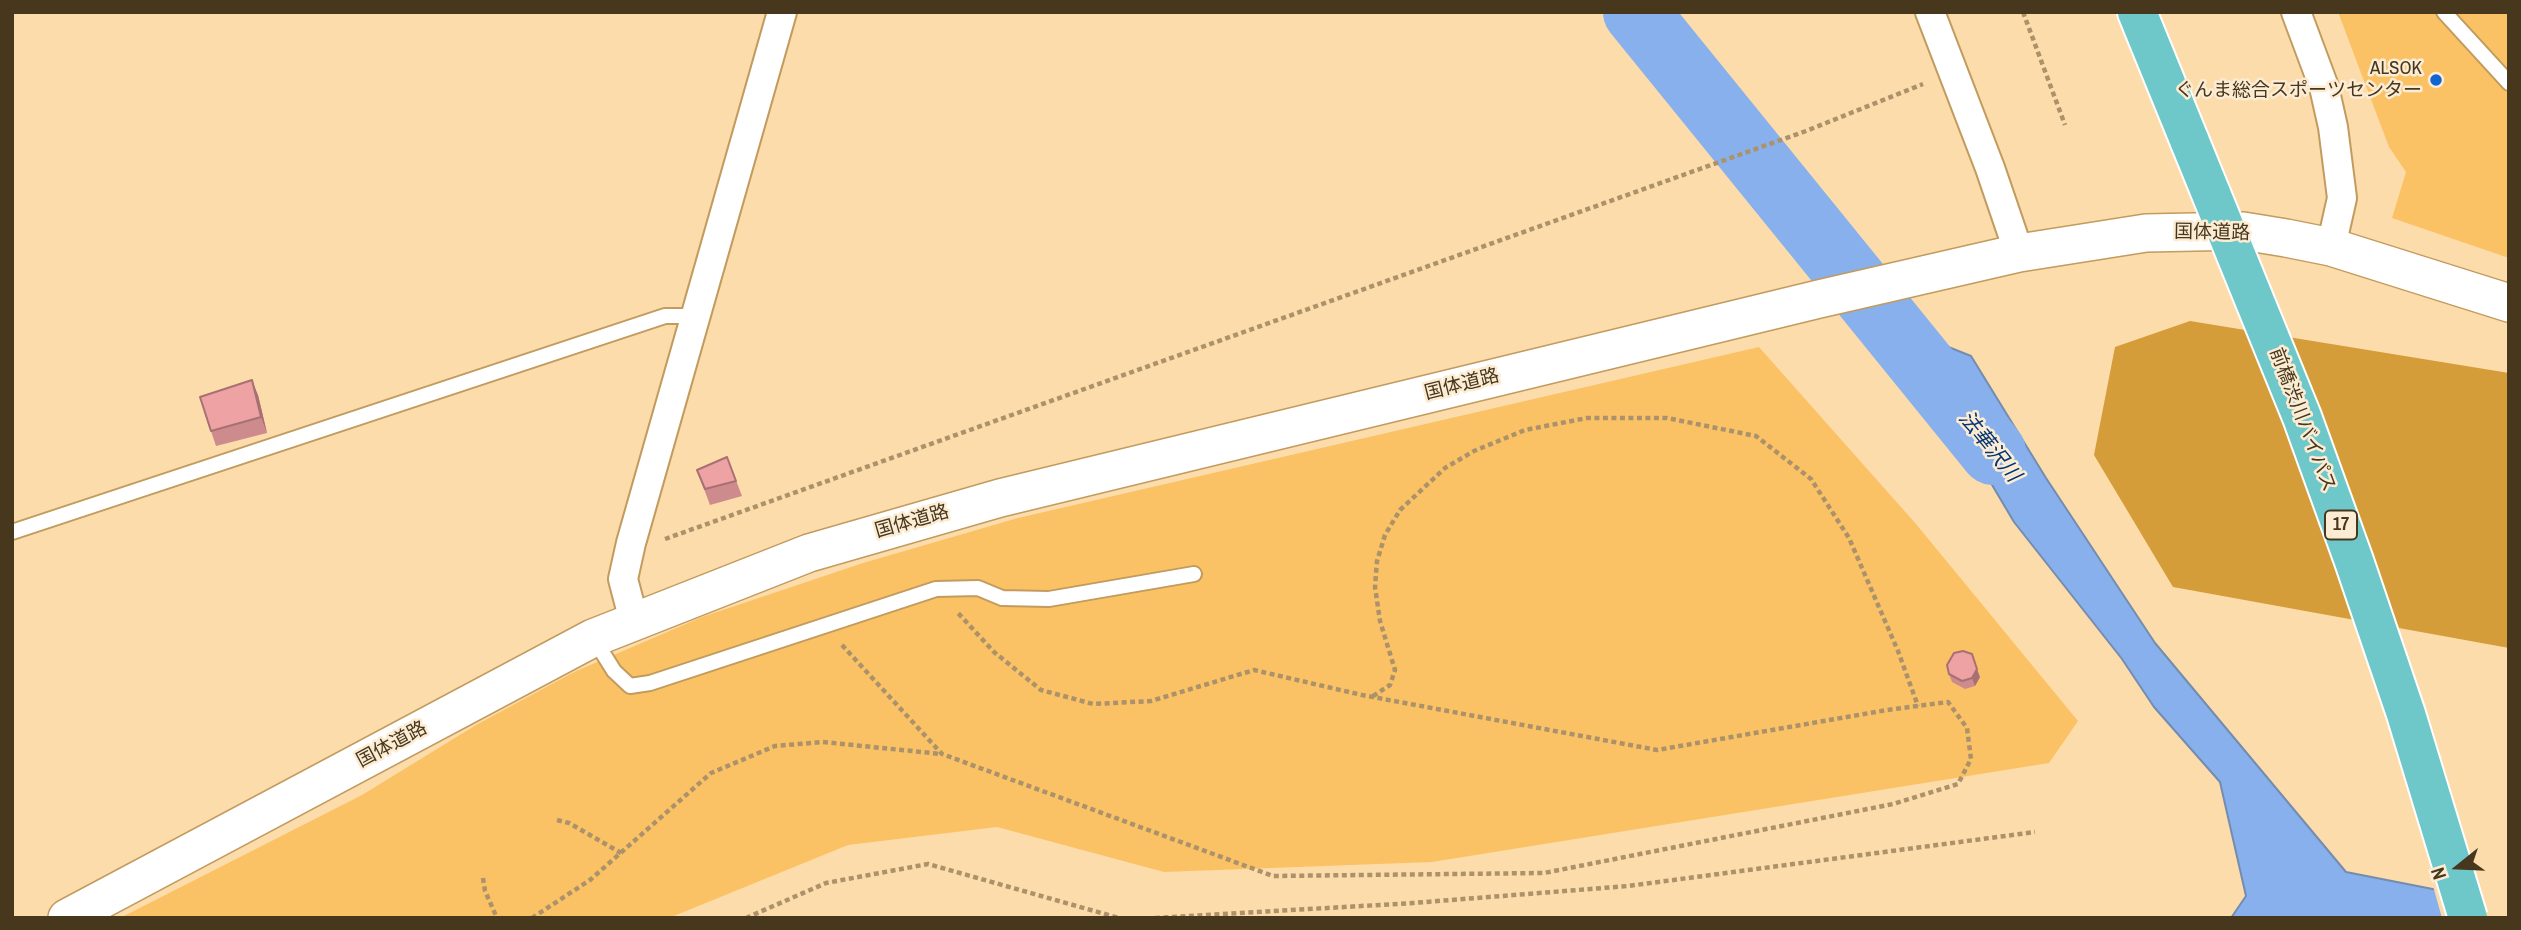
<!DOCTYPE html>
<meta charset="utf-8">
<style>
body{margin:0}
#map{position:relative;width:2521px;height:930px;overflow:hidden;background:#fddcab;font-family:"Archivo Narrow",sans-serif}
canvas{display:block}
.frame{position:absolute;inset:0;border:14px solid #47371d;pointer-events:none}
.north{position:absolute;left:2423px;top:832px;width:70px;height:70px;-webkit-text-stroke:5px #fcecd4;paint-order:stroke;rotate:252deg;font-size:19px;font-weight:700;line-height:28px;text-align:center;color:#47371d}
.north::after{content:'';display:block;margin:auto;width:24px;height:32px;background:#47371d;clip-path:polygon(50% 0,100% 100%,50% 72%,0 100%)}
</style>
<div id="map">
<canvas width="2521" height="930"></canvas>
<div class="frame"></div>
<div class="north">N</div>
</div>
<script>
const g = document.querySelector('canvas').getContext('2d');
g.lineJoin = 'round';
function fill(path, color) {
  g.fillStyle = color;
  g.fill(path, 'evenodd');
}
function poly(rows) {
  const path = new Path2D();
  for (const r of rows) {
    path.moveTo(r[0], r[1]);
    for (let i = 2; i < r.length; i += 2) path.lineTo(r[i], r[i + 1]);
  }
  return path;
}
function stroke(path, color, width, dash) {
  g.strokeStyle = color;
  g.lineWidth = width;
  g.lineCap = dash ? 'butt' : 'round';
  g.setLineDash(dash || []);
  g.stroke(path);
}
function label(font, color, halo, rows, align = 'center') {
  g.font = font + ' "Archivo Narrow","Noto Sans JP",sans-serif';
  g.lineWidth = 5;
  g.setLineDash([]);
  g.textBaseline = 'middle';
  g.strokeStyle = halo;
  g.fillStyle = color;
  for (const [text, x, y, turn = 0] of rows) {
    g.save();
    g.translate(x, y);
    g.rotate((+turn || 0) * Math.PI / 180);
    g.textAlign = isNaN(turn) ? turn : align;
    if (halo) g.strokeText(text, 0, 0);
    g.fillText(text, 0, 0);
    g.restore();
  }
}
const green = poly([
 [2338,12,2509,12,2509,258,2392,218,2406,172,2389,147],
 [1759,347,1916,524,2078,721,2049,763,1432,862,1164,872,997,827,848,845,669,918,120,918,362,795,476,725,574,672,702,617,863,563,1018,518]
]);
const forest = poly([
 [2190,321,2509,373,2509,648,2173,587,2094,455,2115,347]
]);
const water = poly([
 [1936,342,1971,356,2046,478,2155,643,2346,872,2509,904,2509,918,2231,918,2246,896,2220,782,2154,707,2122,659,2014,522,1934,387,1936,342]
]);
const pier = poly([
 [2433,886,2509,901,2509,918,2442,918]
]);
const river = poly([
 [1636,12,1993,452]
]);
const path = poly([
 [2023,12,2065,125],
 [665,539,1806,131,1923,84],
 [842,645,942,754,1273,876,1544,873,1893,804,1958,784,1971,759,1967,728,1948,702,1887,710,1657,750,1362,695,1254,670,1151,701,1093,704,1041,690,994,652,958,613],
 [1373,696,1390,685,1395,670,1380,621,1375,587,1377,561,1385,535,1400,510,1445,468,1474,451,1525,430,1587,418,1667,418,1756,436,1811,479,1849,538,1898,651,1918,706],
 [557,820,569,823,621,853],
 [483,878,485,891,497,918],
 [532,918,590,880,711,773,775,746,823,742,941,754],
 [746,918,826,883,928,864,1119,918],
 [1155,918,1413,903,1628,886,2035,832]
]);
const service = poly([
 [2444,12,2509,83],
 [12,532,665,316,694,316],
 [594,639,614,671,630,686,650,683,936,589,978,588,1002,598,1049,599,1194,574]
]);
const minor = poly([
 [1930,12,1990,168,2019,253],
 [2296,12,2324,87,2333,127,2342,198,2331,247],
 [634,621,623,579,631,543,782,12]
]);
const tertiary = poly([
 [67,918,593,638,809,553,1000,498,1819,299,2019,253,2146,233,2243,231,2286,238,2331,247,2509,303]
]);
const trunk = poly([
 [2137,12,2190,142]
]);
const trunkBridge = poly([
 [2190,142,2302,417,2354,561,2406,714,2468,918]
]);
const wall = poly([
 [258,395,267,433,216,446,211,431],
 [727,457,742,496,710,505,697,470],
 [1949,674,1980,677,1975,686,1965,689,1952,682]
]);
const shadedWall = poly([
 [252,380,258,395,267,433,261,417],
 [1977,669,1980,677,1975,686,1972,678]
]);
const building = poly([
 [252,380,261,417,211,431,200,397,252,380],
 [727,457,736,481,705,489,697,470,727,457],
 [1963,651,1972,654,1977,669,1972,678,1962,681,1949,674,1947,665,1954,653,1963,651]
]);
const markers = [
 [2436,80,7,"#1066d0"]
];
const shields = [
 [2341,525,32]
];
const shieldNames = [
 ["17",2341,525]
];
const poiNames = [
 ["ALSOK",2422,69],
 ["ぐんま総合スポーツセンター",2422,91]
];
const streetNames = [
 ["国体道路",2212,233,1],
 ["国体道路",1462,385,-14],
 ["前橋渋川バイパス",2302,420,69],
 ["国体道路",912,522,-16],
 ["国体道路",392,745,-28]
];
const waterNames = [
 ["法華沢川",1989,447,51]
];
fill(green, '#fbc265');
fill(forest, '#d59c3a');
fill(water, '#87b0ec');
stroke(water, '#748cae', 2);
fill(pier, '#fddcab');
stroke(river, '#87b0ec', 66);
stroke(service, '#c29b5e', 18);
stroke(minor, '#c29b5e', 32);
stroke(tertiary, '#c29b5e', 40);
stroke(trunk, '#fff', 42);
stroke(path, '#ab926b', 4.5, [5, 3.5]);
stroke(service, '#fff', 14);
stroke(minor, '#fff', 28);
stroke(tertiary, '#fff', 37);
stroke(trunk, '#6ec8ca', 38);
stroke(trunkBridge, '#fff', 42, []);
stroke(trunkBridge, '#6ec8ca', 38);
fill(wall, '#cd8b8d');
fill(shadedWall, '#a77173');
fill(building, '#eea2a4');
stroke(building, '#a77173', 2);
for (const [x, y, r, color] of markers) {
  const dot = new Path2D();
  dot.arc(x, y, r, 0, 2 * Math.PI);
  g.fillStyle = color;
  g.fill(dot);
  stroke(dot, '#fcecd4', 2.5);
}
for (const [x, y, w] of shields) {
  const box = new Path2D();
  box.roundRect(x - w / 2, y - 14.5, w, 29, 5);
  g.fillStyle = '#fcecd4';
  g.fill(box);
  stroke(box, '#47371d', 2);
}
label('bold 18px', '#47371d', null, shieldNames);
label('19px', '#47371d', '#fcecd4', poiNames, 'right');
label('19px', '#47371d', '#fcecd4', streetNames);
label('italic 21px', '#053572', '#fcecd4', waterNames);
</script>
